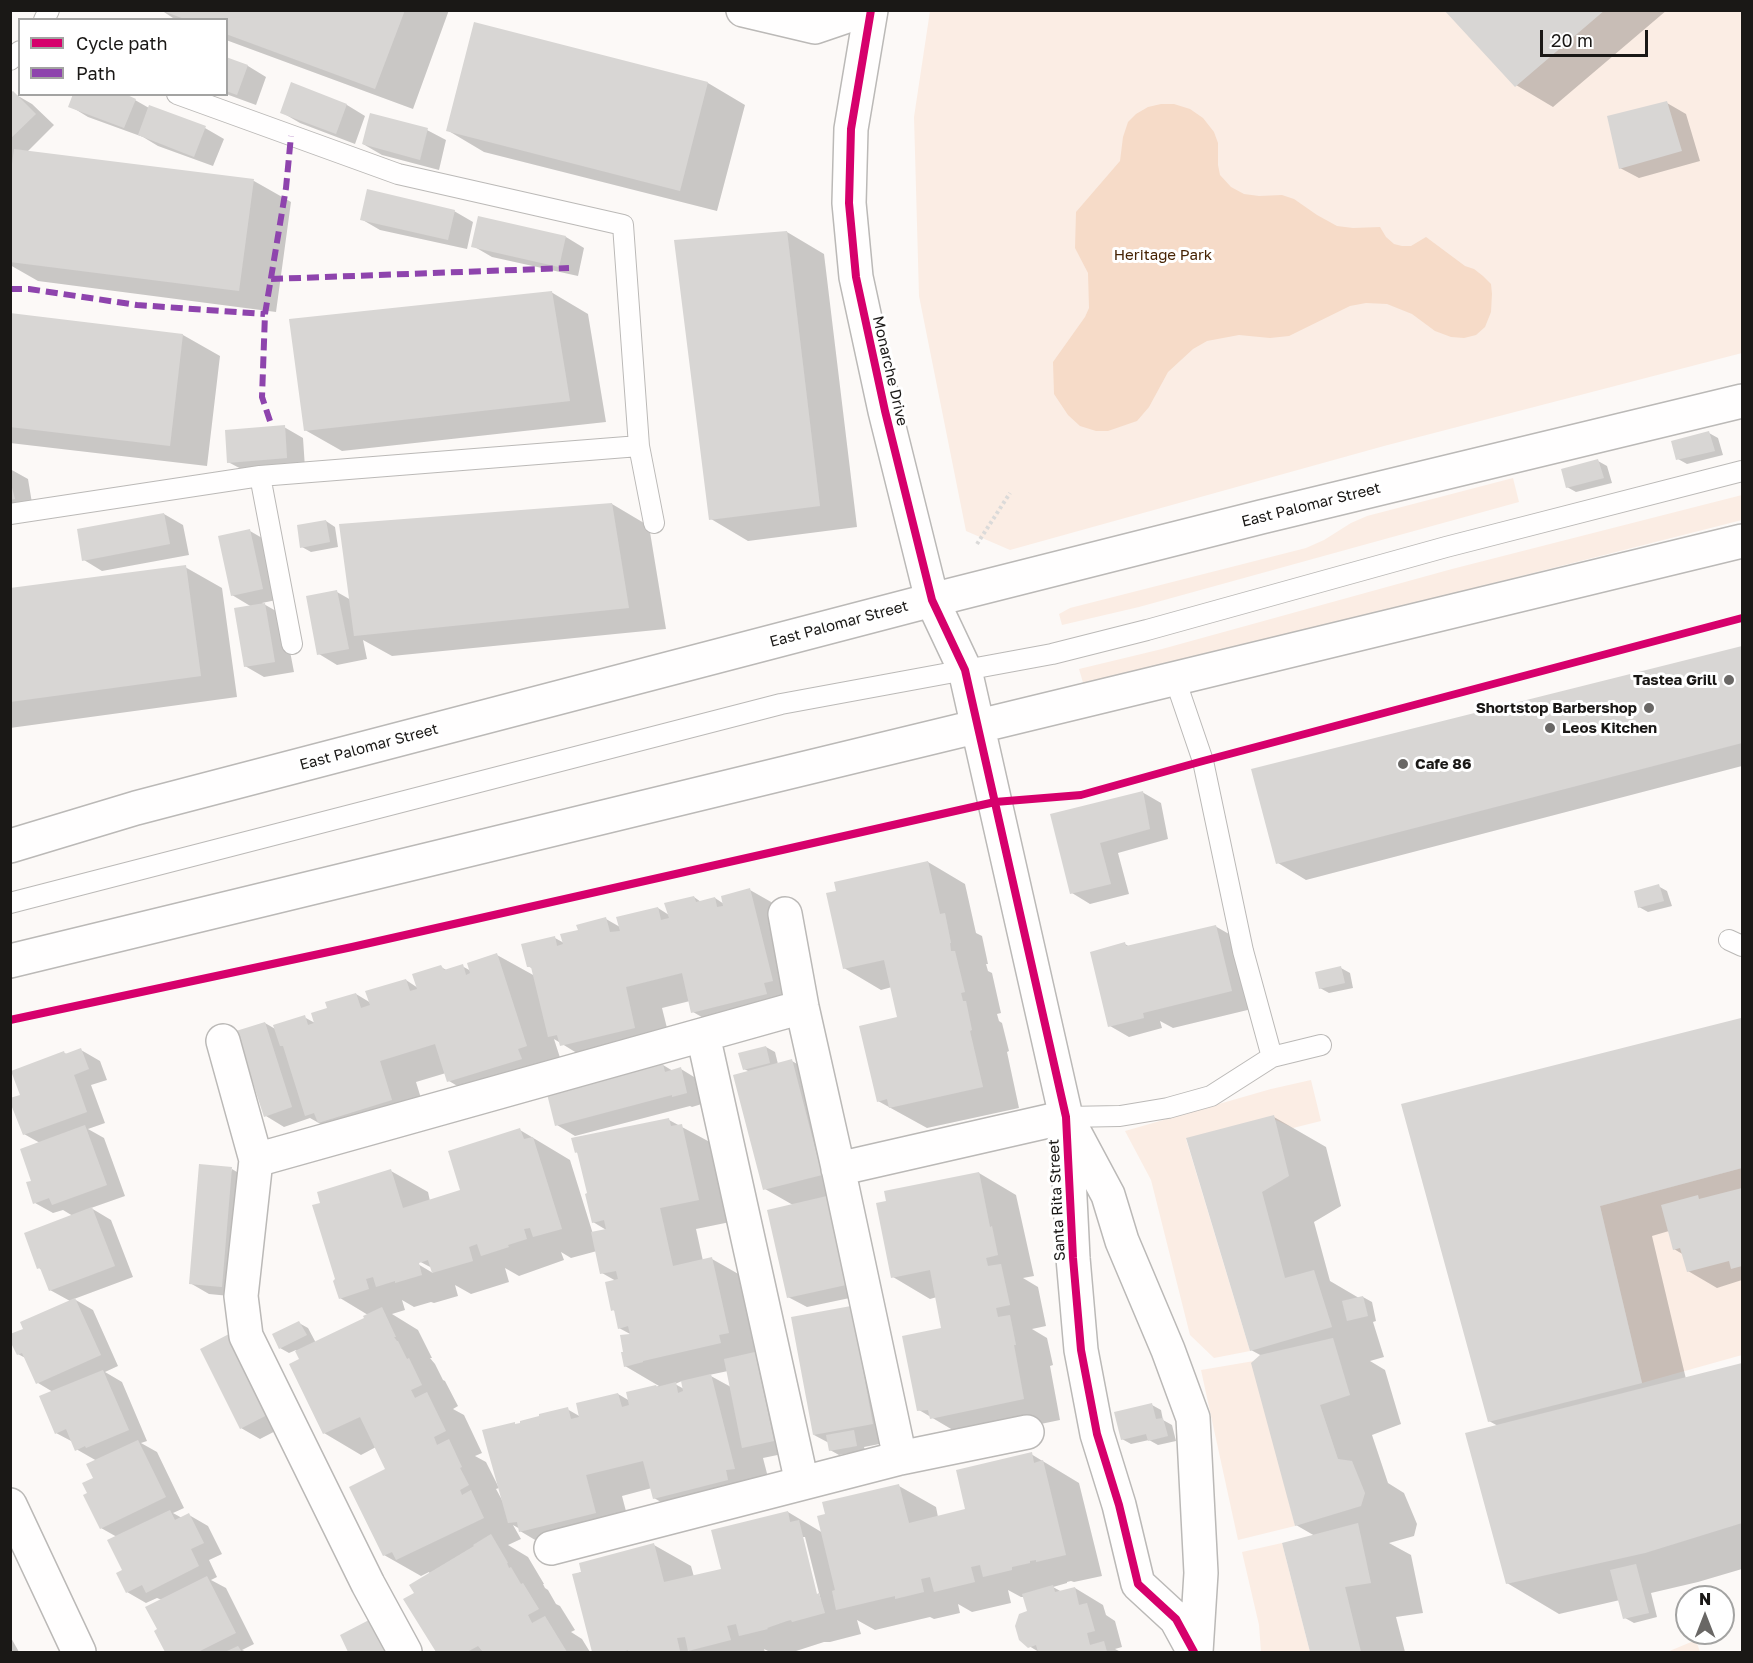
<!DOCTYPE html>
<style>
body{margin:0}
#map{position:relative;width:1753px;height:1663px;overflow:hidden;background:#fcf9f7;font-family:"Golos Text",sans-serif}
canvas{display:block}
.frame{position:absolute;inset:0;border:12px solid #1a1816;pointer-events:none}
.legend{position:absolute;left:18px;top:18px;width:210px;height:78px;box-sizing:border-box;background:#fff;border:2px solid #a3a3a2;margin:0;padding:8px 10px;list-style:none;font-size:18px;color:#1a1816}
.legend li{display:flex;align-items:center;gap:12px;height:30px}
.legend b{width:30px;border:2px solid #a3a3a2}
.north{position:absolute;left:1675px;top:1585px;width:60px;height:60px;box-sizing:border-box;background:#fff;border:2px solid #a3a3a2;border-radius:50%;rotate:0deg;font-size:16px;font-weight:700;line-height:24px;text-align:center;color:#1a1816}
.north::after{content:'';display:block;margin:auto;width:21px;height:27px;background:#696765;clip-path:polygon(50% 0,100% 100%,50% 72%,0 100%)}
.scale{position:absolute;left:1540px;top:30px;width:108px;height:27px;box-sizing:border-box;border:3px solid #1a1816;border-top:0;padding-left:8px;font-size:18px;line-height:21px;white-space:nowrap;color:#1a1816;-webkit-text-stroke:4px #fff;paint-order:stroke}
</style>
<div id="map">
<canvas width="1753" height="1663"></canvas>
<div class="frame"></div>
<ul class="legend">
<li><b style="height:8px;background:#d6006c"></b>Cycle path</li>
<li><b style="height:8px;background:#8e44ad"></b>Path</li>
</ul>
<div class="north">N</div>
<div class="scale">20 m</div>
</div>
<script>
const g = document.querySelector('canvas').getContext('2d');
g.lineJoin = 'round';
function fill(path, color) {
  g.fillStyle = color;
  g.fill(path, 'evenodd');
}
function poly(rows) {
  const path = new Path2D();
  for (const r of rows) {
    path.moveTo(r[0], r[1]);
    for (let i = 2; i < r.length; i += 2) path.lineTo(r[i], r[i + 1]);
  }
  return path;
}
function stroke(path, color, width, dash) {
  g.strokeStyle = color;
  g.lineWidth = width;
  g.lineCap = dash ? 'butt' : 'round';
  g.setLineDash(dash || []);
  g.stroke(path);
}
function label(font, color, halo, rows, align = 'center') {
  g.font = font + ' "Golos Text",sans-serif';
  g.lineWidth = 6;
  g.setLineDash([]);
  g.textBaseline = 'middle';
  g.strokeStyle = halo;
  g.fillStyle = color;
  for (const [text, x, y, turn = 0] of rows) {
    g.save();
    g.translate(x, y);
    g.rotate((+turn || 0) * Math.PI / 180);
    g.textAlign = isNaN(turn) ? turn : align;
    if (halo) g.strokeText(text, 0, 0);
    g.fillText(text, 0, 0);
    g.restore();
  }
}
const green = poly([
 [930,11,1742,11,1742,353,1384,446,1010,550,966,531,919,296,914,117],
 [1513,478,1519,502,1139,607,1062,625,1059,614,1070,608,1306,548,1324,540,1351,523,1367,516],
 [1742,495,1742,520,1096,684,1084,686,1079,669,1162,649,1452,569],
 [1311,1080,1321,1121,1293,1128,1276,1120,1186,1139,1250,1351,1214,1358,1190,1335,1151,1180,1125,1131,1271,1089],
 [1742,1168,1742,1355,1642,1383,1600,1206],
 [1254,1361,1295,1526,1238,1540,1201,1370],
 [1282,1543,1310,1652,1261,1652,1259,1625,1242,1552],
 [1696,1640,1700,1652,1667,1652]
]);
const water = poly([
 [1161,104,1174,104,1190,109,1203,118,1214,132,1218,143,1218,165,1220,175,1231,187,1244,194,1259,196,1282,195,1294,199,1317,215,1337,226,1353,228,1380,227,1386,237,1394,244,1402,246,1411,246,1426,237,1465,266,1474,269,1483,276,1491,284,1492,294,1491,312,1485,327,1476,335,1464,338,1451,337,1435,331,1412,314,1387,304,1366,303,1350,306,1289,336,1270,338,1239,335,1207,341,1193,349,1168,372,1149,407,1137,421,1108,431,1096,431,1080,426,1068,415,1054,394,1053,362,1085,317,1089,308,1088,273,1075,248,1076,212,1120,161,1123,137,1128,122,1136,114,1148,107]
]);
const shadow = poly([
 [161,10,449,10,413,109,226,40,226,20,176,20],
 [1446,10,1667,10,1553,107,1516,85],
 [475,23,708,83,745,105,717,211,484,152,447,130],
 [226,58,248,66,266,77,256,105,226,94],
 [292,84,347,105,365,116,355,144,300,123,281,112],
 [13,93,32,104,54,125,27,152,254,181,291,202,276,312,38,281,10,265,10,190,14,167,10,165,10,95],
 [135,100,149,108,205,128,224,139,213,166,158,146,143,137,88,117,70,106],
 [1667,103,1686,114,1700,161,1639,178,1620,168],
 [427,130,446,140,439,170,382,155,363,144],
 [454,211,473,222,467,249,380,230,361,219],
 [787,232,824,254,857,527,748,541,711,519],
 [566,237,584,248,578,276,492,257,473,246],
 [551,292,588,314,606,422,342,451,305,430],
 [10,315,183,335,220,356,207,466,10,443],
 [284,427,303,438,305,468,247,472,228,462],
 [1709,433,1718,438,1723,455,1687,464,1678,459],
 [1598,461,1607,466,1612,483,1576,492,1567,487],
 [10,469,28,479,33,509,10,513],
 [612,504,649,526,666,629,392,656,363,640,367,659,337,665,319,654,337,592,351,600],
 [164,514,183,525,189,555,102,571,84,560],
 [326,521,335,527,338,547,311,552,302,547],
 [250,531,269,542,281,599,262,603,283,615,294,672,264,677,245,666,252,607,232,595],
 [185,567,222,588,237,697,10,728,10,590],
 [1742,647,1742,766,1306,880,1278,863,1253,770],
 [1142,792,1161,803,1168,839,1118,853,1129,894,1090,904,1072,893,1052,815],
 [928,862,965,884,976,933,982,936,988,964,986,964,988,971,992,973,1001,1013,997,1014,999,1021,1002,1023,1009,1051,1007,1052,1019,1108,927,1128,878,1101,899,1019,892,987,881,990,844,968],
 [1658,886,1667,891,1672,906,1648,912,1639,907],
 [750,890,787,911,809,1002,730,1033,693,1012,690,1001,662,1008,672,1048,598,1066,554,1039,563,1067,486,1103,449,1081,446,1073,416,1082,428,1121,356,1144,310,1118,284,1127,266,1116,265,1023,277,1030,304,1017,315,1023,329,1009,356,994,371,1003,406,980,418,988,441,967,448,971,462,966,471,971,497,955,535,976,533,969,528,966,555,938,564,943,580,931,606,919,620,927,658,908,669,915,694,897,701,902,715,898,724,904],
 [1215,926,1243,942,1260,1007,1173,1028,1160,1021,1162,1028,1129,1037,1110,1026,1125,944,1130,947],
 [1341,968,1350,973,1353,988,1329,993,1320,988],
 [1741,1020,1742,1021,1742,1280,1717,1288,1688,1271,1684,1255,1674,1249,1669,1231,1652,1236,1686,1379,1742,1364,1742,1569,1698,1582,1651,1593,1657,1617,1634,1623,1625,1618,1620,1600,1559,1614,1507,1583,1498,1426,1489,1421,1402,1105],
 [766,1047,775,1052,778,1064,792,1061,820,1077,850,1191,825,1197,845,1209,864,1295,807,1307,788,1297,793,1205,765,1189,750,1072,744,1069],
 [81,1050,100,1061,107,1080,91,1085,105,1123,88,1129,104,1138,125,1196,91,1208,111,1220,133,1277,74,1299,93,1310,118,1366,105,1372,122,1382,147,1441,141,1443,157,1452,184,1508,173,1513,182,1518,189,1515,208,1526,222,1554,209,1560,217,1577,211,1580,226,1588,254,1644,242,1650,247,1652,167,1652,156,1631,159,1630,162,1600,157,1598,146,1603,127,1592,117,1537,101,1528,89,1494,95,1478,97,1461,76,1449,73,1442,56,1433,53,1392,38,1383,27,1359,18,1354,25,1330,70,1301,50,1290,42,1270,39,1268,73,1216,63,1210,53,1213,35,1203,33,1182,40,1143,24,1134,22,1095,64,1053,67,1054],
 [663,1065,673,1071,681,1069,699,1080,705,1103,692,1107,690,1106,575,1136,557,1125],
 [1274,1117,1326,1147,1341,1206,1314,1222,1330,1281,1359,1298,1363,1297,1372,1302,1376,1321,1373,1322,1384,1357,1370,1361,1385,1370,1401,1424,1372,1435,1388,1483,1404,1493,1417,1524,1414,1536,1389,1543,1411,1555,1423,1613,1396,1617,1405,1652,1312,1652,1284,1544,1315,1536,1296,1525,1262,1356,1251,1350,1188,1140],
 [669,1120,719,1147,735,1221,696,1229,703,1261,712,1259,749,1280,792,1452,763,1458,771,1489,691,1519,654,1498,652,1488,622,1496,632,1534,557,1553,520,1531,520,1529,513,1525,521,1539,508,1545,528,1557,544,1584,543,1584,545,1588,548,1590,556,1604,560,1606,575,1630,571,1632,582,1639,590,1652,438,1652,405,1600,416,1594,430,1574,429,1572,421,1576,384,1555,387,1470,376,1447,361,1455,324,1433,301,1360,296,1350,289,1353,280,1348,299,1323,308,1328,316,1343,366,1319,368,1315,340,1298,391,1171,428,1192,430,1201,462,1191,520,1130,570,1160,593,1234,608,1231,593,1222,589,1194,579,1154,576,1152],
 [597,1251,602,1273,616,1281,613,1310,615,1311,619,1328,632,1335,625,1366,659,1386,628,1393,630,1401,618,1394,581,1417,567,1409,517,1425,503,1500,502,1500,496,1489,499,1488,486,1462,475,1456,482,1453,464,1415,453,1409,458,1406,445,1381,443,1380,435,1364,430,1358,432,1358,418,1330,392,1314,405,1310,402,1300,414,1307,431,1302,434,1303,458,1296,455,1285,471,1294,509,1282,505,1268,519,1276,564,1260,561,1252,571,1258],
 [413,1258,432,1268,433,1273,411,1260],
 [728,1371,731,1387,709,1375],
 [682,1381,684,1389,675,1384],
 [232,1169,250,1180,240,1297,209,1294,190,1283],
 [979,1173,1016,1195,1034,1276,1023,1278,1038,1287,1046,1326,1032,1329,1047,1338,1053,1365,1050,1366,1060,1420,968,1439,919,1410,943,1329,937,1297,930,1299,893,1277],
 [851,1308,900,1440,864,1447,865,1450,839,1455,830,1450,829,1443,814,1435],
 [202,1349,287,1425,260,1439,241,1428],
 [1152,1405,1161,1410,1163,1420,1172,1425,1176,1441,1158,1445,1149,1440,1131,1444,1122,1439],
 [1031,1454,1079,1483,1102,1576,1074,1582,1071,1581,1067,1582,1067,1583,1053,1587,1062,1592,1075,1588,1103,1605,1106,1615,1115,1621,1122,1647,1115,1649,1121,1652,1039,1652,1029,1646,1029,1612,1025,1597,1021,1597,1008,1590,1011,1603,972,1612,958,1604,960,1613,934,1619,930,1617,875,1630,857,1620,861,1634,830,1642,824,1642,793,1652,770,1652,764,1649,765,1652,593,1652,573,1575,654,1545,691,1566,694,1577,723,1570,788,1512,823,1533,899,1486,936,1507,938,1517,967,1510],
 [802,1537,805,1537,821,1601,818,1602],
 [369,1622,387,1633,397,1652,350,1652,342,1636],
 [10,1636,19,1652,10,1652]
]);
const building = poly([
 [405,10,375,89,226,34,226,20,187,20,163,11],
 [1444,10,1605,10,1515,87],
 [474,22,708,82,680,191,446,131],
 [226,57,248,65,237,95,226,91],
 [291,82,347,104,336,134,280,113],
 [13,91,36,114,10,139,10,93],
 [73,94,125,94,136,99,124,128,68,107],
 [1667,101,1682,151,1619,169,1607,116],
 [149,105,206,126,194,157,138,135],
 [370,113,428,128,420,160,362,144],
 [14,149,254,179,239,291,10,262,10,179],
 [367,189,455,210,448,240,360,220],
 [478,216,566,236,559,267,471,247],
 [787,231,820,506,709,520,674,240],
 [552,291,570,401,304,431,289,319],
 [10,313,183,334,170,446,10,427],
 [285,425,287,458,227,463,225,430],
 [1709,431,1715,451,1676,460,1671,441],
 [1598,459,1604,478,1566,488,1561,469],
 [10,480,15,499,10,500],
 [612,503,629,608,354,636,339,524],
 [164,513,170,544,82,561,77,529],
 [326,520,330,542,300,548,297,525],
 [250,529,263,589,231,596,218,536],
 [186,565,201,676,10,702,10,588],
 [337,590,349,649,317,655,306,596],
 [265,603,275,662,244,667,234,608],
 [1742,646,1742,743,1276,864,1251,769],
 [1143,791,1150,829,1100,843,1111,884,1070,894,1050,814],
 [928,861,940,914,945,913,951,943,950,943,951,951,955,951,965,992,961,993,963,1001,966,1001,972,1030,970,1031,983,1087,889,1108,887,1099,877,1102,859,1026,897,1017,884,960,843,969,826,893,836,891,834,882],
 [1659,884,1664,901,1638,908,1634,891],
 [750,888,773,981,764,983,767,994,691,1013,682,973,626,987,635,1028,560,1046,557,1035,548,1037,531,967,527,967,521,944,555,936,557,946,563,944,560,934,578,930,576,925,606,917,610,932,620,931,616,917,658,907,661,920,669,918,664,903,694,896,696,902,715,897,717,907,723,906,721,896],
 [1216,925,1232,991,1143,1013,1144,1018,1108,1027,1090,952,1125,942,1126,946],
 [497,953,527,1046,518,1049,522,1059,447,1082,435,1044,380,1061,392,1100,318,1123,314,1113,305,1116,283,1046,280,1046,273,1025,305,1015,308,1025,314,1023,311,1013,327,1008,325,1002,356,993,361,1008,370,1005,365,991,406,979,410,991,417,989,412,974,441,965,444,970,463,964,466,975,470,973,467,963],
 [1341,966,1345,983,1319,989,1315,972],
 [1741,1018,1742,1023,1742,1168,1600,1206,1642,1383,1488,1422,1401,1104],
 [265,1022,292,1107,264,1117,236,1031],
 [766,1046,770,1063,743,1070,738,1053],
 [81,1048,89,1069,74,1075,87,1112,23,1135,10,1102,10,1098,20,1095,11,1071,64,1051,65,1054],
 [792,1059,822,1175,763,1190,733,1075],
 [663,1064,665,1072,681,1067,687,1093,672,1097,672,1095,555,1126,547,1094],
 [1274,1115,1289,1176,1262,1192,1285,1278,1314,1270,1332,1327,1250,1351,1186,1138],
 [669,1118,671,1126,682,1124,699,1200,660,1208,673,1266,712,1257,729,1333,719,1335,721,1343,643,1361,643,1362,624,1367,621,1352,623,1352,620,1335,630,1334,628,1326,618,1329,614,1310,611,1311,605,1282,618,1279,616,1271,600,1274,591,1232,606,1229,604,1220,592,1223,585,1194,587,1193,577,1152,575,1153,571,1138],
 [85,1125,107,1185,52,1205,49,1198,33,1204,26,1182,31,1181,20,1149],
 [520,1128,524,1139,533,1137,562,1229,533,1237,530,1228,524,1229,527,1239,508,1245,509,1247,481,1256,477,1244,469,1247,473,1261,432,1273,428,1260,419,1263,422,1275,395,1283,395,1281,376,1287,373,1277,366,1279,369,1289,339,1299,333,1281,335,1279,312,1205,320,1203,317,1192,391,1169,403,1208,460,1190,448,1151],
 [199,1164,232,1167,222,1287,189,1284],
 [979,1172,990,1227,992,1226,998,1255,986,1258,988,1266,1001,1264,1010,1305,996,1308,998,1317,1010,1315,1016,1345,1014,1345,1024,1399,930,1419,928,1410,917,1411,902,1336,941,1328,930,1270,891,1278,876,1203,886,1201,884,1191],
 [1742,1188,1742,1266,1731,1269,1729,1261,1687,1272,1680,1248,1673,1250,1661,1205,1698,1195,1699,1199],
 [827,1196,846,1285,787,1298,767,1210],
 [92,1207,115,1266,49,1291,40,1268,37,1269,24,1233],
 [1363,1296,1368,1316,1347,1321,1342,1301],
 [75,1298,101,1355,36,1384,22,1353,17,1355,10,1341,10,1334,23,1329,20,1322],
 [851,1306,873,1424,813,1435,791,1317],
 [382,1307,396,1337,394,1337,397,1341,398,1341,407,1359,409,1358,422,1385,411,1390,415,1398,427,1392,446,1431,434,1437,437,1445,449,1439,462,1467,460,1468,469,1485,460,1490,462,1495,471,1490,484,1518,396,1560,392,1552,383,1556,349,1487,385,1469,360,1417,323,1434,289,1364,299,1359,295,1351,364,1318,363,1316],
 [299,1321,307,1335,279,1349,272,1334],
 [229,1334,269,1414,240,1429,200,1349],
 [1333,1338,1350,1395,1320,1405,1338,1459,1352,1461,1365,1493,1361,1506,1295,1526,1251,1363,1260,1355],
 [755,1352,774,1441,742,1448,724,1359],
 [1742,1363,1742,1523,1645,1553,1506,1584,1465,1433],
 [103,1370,129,1430,86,1448,85,1446,75,1451,66,1429,55,1434,39,1396],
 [711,1374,735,1469,726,1470,728,1480,653,1499,643,1461,586,1475,596,1513,519,1532,517,1522,508,1523,482,1430,515,1422,515,1424,520,1423,520,1421,539,1416,539,1414,568,1407,571,1419,579,1417,576,1403,618,1393,622,1407,629,1405,626,1392,656,1385,657,1387,676,1382,678,1393,683,1391,681,1381],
 [1152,1403,1156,1419,1163,1418,1168,1436,1148,1441,1146,1434,1121,1440,1114,1412],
 [854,1430,857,1446,829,1451,826,1435],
 [138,1440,166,1497,100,1529,83,1495,87,1493,82,1483,93,1478,86,1464],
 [1032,1452,1034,1463,1043,1460,1066,1555,1036,1562,1036,1560,1030,1561,1030,1563,1012,1567,1012,1570,983,1577,980,1565,971,1567,975,1582,934,1592,930,1577,921,1579,924,1592,895,1599,895,1596,836,1610,832,1591,835,1590,817,1516,825,1514,822,1502,899,1484,909,1523,965,1509,956,1470],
 [170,1510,175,1520,189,1513,204,1543,191,1549,199,1566,146,1593,142,1585,126,1593,116,1573,122,1570,107,1540],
 [788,1511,790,1522,799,1520,817,1594,819,1593,825,1613,792,1622,791,1620,787,1621,767,1628,768,1629,739,1636,736,1624,727,1626,731,1640,688,1651,685,1637,677,1638,680,1651,672,1652,628,1652,628,1650,623,1652,592,1652,572,1574,581,1572,579,1563,654,1543,664,1582,721,1569,711,1530],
 [1358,1523,1371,1583,1345,1587,1361,1652,1310,1652,1282,1543],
 [491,1534,508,1563,507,1563,509,1568,511,1567,521,1584,523,1583,539,1609,528,1615,532,1623,545,1616,567,1652,483,1652,478,1646,467,1652,436,1652,403,1599,414,1593,409,1585,474,1546,473,1545],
 [1636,1564,1649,1613,1623,1619,1610,1570],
 [207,1576,236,1633,198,1652,165,1652,154,1631,157,1629,145,1607],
 [1053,1585,1055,1592,1075,1587,1079,1605,1087,1603,1095,1631,1087,1633,1090,1645,1104,1641,1107,1652,1038,1652,1036,1645,1028,1648,1019,1640,1015,1626,1019,1614,1027,1611,1022,1594],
 [369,1620,385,1652,348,1652,340,1635],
 [238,1646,242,1652,225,1652]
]);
const path = poly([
 [977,544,1010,493]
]);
const lane = poly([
 [44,20,49,10],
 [10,60,20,51],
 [177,94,398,174,623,225,639,446,654,523],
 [260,476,292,644],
 [10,514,260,476,639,446],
 [1175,679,1203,761,1243,951,1272,1057],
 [10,903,781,704,1052,654,1147,630,1446,547,1742,471],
 [1729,940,1742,946],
 [1066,1117,1120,1116,1168,1108,1211,1096,1272,1057,1321,1045]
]);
const street = poly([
 [743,10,815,27,862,11,870,13],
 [703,1035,802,1483],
 [223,1041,256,1160,241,1296,246,1336,368,1584,405,1652],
 [1066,1117,1073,1258,1081,1350,1097,1434,1119,1505,1138,1584,1176,1619,1194,1652],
 [1070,1124,1108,1195,1122,1241,1168,1350,1193,1418,1201,1573,1196,1652],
 [256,1160,802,1007],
 [838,1169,1066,1117],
 [900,1458,1027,1432],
 [10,1505,79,1652],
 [551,1548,900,1458,837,1163,802,1007,785,914]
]);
const secondary = poly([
 [871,10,851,129,849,203,856,277,885,411,932,600,965,670,1066,1117],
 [10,846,136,808,932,600,1261,517,1742,401],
 [10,961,1742,541]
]);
const quiet = poly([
 [271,279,569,268],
 [10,289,29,289,137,305,265,314],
 [270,421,262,397,265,314,286,188,291,136]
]);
const cycleway = poly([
 [871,10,851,129,849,203,856,277,885,411,932,600,965,670,1066,1117,1073,1258,1081,1350,1097,1434,1119,1505,1138,1584,1176,1619,1194,1652],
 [10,1020,352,947,995,802,1081,795,1203,761,1742,618]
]);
const markers = [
 [1729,680,6,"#696765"],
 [1649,708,6,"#696765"],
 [1550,728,6,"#696765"],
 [1403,764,6,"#696765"]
];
const parkNames = [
 ["Heritage Park",1163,255]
];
const streetNames = [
 ["Monarche Drive",890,371,77],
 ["East Palomar Street",1311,505,-14],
 ["East Palomar Street",839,624,-15],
 ["East Palomar Street",369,747,-15],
 ["Santa Rita Street",1057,1200,-93]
];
const poiNames = [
 ["Tastea Grill",1717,680],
 ["Shortstop Barbershop",1637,708],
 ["Leos Kitchen",1562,728,"left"],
 ["Cafe 86",1415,764,"left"]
];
fill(green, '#fbede4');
fill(water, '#f6dbc8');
fill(shadow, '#0003');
fill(building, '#d8d6d4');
stroke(lane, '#bbb9b7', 22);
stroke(street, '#bbb9b7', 36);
stroke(secondary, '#bbb9b7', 36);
stroke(path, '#dbdad9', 4, [3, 3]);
stroke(lane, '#fffefe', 20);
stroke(street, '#fffefe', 33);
stroke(secondary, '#fffefe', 33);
stroke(quiet, '#8e44ad', 6, [12, 6]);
stroke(cycleway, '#d6006c', 8);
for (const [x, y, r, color] of markers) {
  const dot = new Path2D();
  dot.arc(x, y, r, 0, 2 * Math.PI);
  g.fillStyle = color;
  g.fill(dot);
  stroke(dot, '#fff', 2);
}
label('15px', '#462304', '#fff', parkNames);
label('15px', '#1a1816', '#fff', streetNames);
label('bold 15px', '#1a1816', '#fff', poiNames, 'right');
</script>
